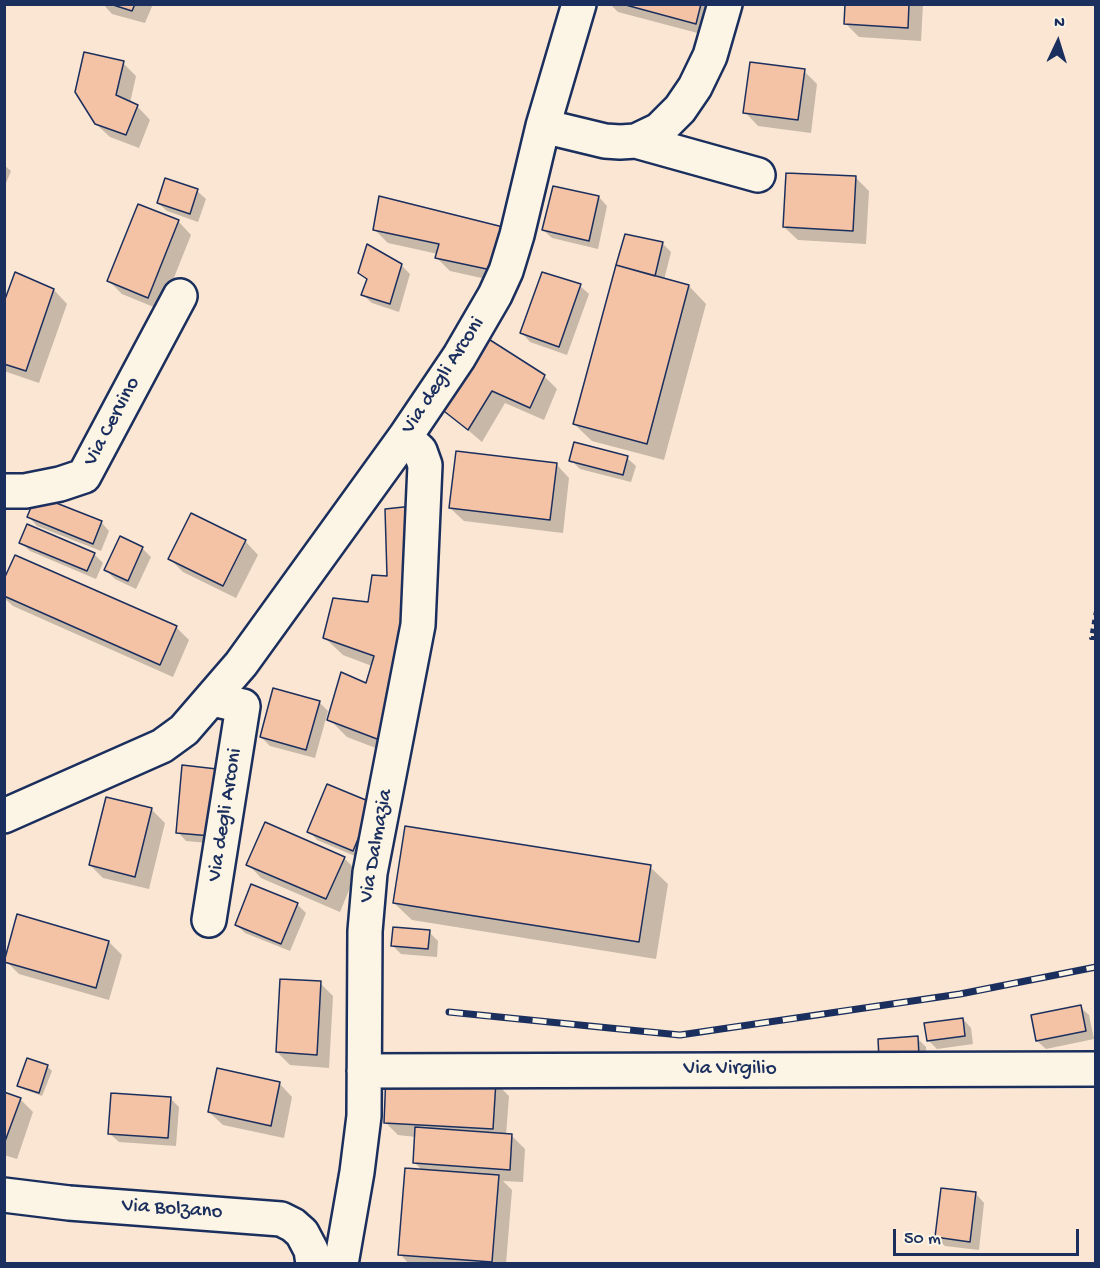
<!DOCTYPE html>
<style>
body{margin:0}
#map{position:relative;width:1100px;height:1268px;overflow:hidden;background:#fae6d2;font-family:"Gochi Hand",sans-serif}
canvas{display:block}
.frame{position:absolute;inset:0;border:6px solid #1b2f5e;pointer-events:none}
.north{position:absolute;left:1028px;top:12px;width:60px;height:60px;-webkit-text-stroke:4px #fcf5e5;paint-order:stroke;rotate:4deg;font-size:16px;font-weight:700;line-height:24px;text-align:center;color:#1b2f5e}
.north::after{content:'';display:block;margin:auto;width:21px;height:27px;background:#1b2f5e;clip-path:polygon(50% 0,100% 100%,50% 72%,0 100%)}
.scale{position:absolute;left:893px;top:1229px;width:186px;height:27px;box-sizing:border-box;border:3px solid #1b2f5e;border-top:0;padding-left:8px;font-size:18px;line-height:21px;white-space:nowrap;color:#1b2f5e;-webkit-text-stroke:4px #fcf5e5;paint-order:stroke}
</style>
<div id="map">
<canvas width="1100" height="1268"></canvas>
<div class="frame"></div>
<div class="north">N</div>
<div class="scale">50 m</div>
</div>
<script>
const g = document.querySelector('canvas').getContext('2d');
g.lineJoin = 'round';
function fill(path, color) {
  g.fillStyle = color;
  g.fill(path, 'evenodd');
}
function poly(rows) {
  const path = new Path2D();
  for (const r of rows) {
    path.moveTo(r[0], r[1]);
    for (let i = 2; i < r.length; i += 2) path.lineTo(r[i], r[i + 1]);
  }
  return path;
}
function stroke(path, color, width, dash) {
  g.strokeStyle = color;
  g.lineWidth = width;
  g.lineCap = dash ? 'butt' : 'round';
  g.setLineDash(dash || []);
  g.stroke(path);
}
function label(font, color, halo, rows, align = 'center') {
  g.font = font + ' "Gochi Hand",sans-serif';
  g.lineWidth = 4.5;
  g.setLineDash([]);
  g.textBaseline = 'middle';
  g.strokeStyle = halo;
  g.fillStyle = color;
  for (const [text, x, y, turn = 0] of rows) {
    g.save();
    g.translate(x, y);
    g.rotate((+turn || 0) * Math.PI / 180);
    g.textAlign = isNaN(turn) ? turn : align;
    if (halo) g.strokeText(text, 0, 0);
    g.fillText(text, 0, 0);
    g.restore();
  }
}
const shadow = poly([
 [103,4,153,4,145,23,112,14],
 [610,4,716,4,709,36,618,12],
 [847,4,923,4,921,41,859,37,845,23],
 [123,63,136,76,130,103,137,106,150,120,139,148,110,137,96,124],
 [804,71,817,84,811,133,758,126,745,112],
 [4,165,11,171,4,188],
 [856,178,869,191,866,244,798,240,784,227],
 [197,191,206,199,198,222,167,211,158,203],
 [599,197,607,206,598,249,552,238,543,230],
 [178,221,191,235,161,310,122,294,109,281],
 [375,230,506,230,509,284,450,271,437,258,438,254,388,243],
 [662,243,671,252,664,280,689,286,706,304,664,460,592,441,574,424],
 [401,265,410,274,399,312,372,303,363,295,368,281,359,273],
 [543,274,580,286,589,294,567,355,530,342,522,333],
 [54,290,67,304,39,383,4,371,4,307],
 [487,340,544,376,557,389,544,420,505,403,482,442,442,408],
 [627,458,636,466,631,482,580,469,571,460],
 [556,464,569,478,563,533,464,521,450,508],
 [29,517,101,522,109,531,101,551,37,526],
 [245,541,258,555,236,598,183,572,170,559],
 [21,543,94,554,103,563,96,579,30,551],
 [142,548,151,557,136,589,115,579,106,570],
 [4,583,176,627,189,640,173,677,13,606,4,598],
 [370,604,402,758,347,737,329,719,367,685,372,666,343,655,325,638],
 [319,702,328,711,315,758,270,746,261,737],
 [216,770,219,844,186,841,178,832],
 [107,798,152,810,165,823,149,889,103,878,90,865],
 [372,805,362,859,317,840,309,831],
 [344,858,357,871,340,912,261,878,248,864],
 [650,867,668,884,656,959,412,920,394,903],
 [297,904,306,913,290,951,245,933,237,925],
 [429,932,438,941,437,957,401,954,393,946],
 [109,942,122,955,109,1000,19,974,6,961],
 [320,983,333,996,329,1068,290,1065,277,1052],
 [1080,1007,1089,1015,1094,1039,1046,1049,1037,1041],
 [963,1019,971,1028,973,1044,937,1049,928,1040],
 [917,1038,926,1047,927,1065,890,1067],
 [28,1060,48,1067,52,1071,42,1096,23,1089,19,1086],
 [495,1082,509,1096,506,1135,512,1136,525,1149,523,1182,503,1181,512,1190,506,1264,409,1264,400,1254,423,1171,414,1162,416,1137,398,1135,385,1122],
 [279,1083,292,1097,284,1138,223,1125,209,1112],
 [4,1094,20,1099,33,1112,17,1159,4,1155],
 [170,1098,179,1107,176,1146,119,1142,110,1134],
 [976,1194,984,1203,979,1250,945,1246,936,1237]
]);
const building = poly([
 [110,4,135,4,132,11,110,4],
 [622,4,701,4,696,24,622,4],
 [845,4,909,4,908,28,844,24,845,4],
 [84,52,124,61,116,95,138,105,126,135,95,124,75,92,84,52],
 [750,62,805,69,798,120,743,113,750,62],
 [786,173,856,176,853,231,783,227,786,173],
 [165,178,198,189,190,214,157,203,165,178],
 [553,186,599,196,589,241,542,230,553,186],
 [379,196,507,228,496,271,435,258,439,244,373,230,379,196],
 [138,204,179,220,148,298,107,281,138,204],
 [625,234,663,242,655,276,616,265,625,234],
 [367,244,402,264,390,304,361,295,367,279,358,273,367,244],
 [616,265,689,285,647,444,573,424,616,265],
 [15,272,54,289,26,371,4,364,4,302,15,272],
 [542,272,581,284,559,347,520,333,542,272],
 [487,338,545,375,530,408,492,391,468,430,440,408,487,338],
 [574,442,628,456,623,475,569,461,574,442],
 [456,451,557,463,550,520,449,508,456,451],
 [36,495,102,521,93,544,27,517,36,495],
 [413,506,409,625,385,742,327,720,341,672,366,683,374,656,323,638,333,598,368,602,372,575,387,576,385,509,413,506],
 [191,513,246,540,223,586,168,559,191,513],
 [27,524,95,553,87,571,19,543,27,524],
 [120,536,143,547,128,581,104,570,120,536],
 [15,555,177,626,160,665,4,596,4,579,15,555],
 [273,688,320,701,306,750,260,737,273,688],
 [182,765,217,769,211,836,176,833,182,765],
 [327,784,373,803,353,851,307,832,327,784],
 [106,797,152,808,135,877,89,865,106,797],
 [265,822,345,857,326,899,246,865,265,822],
 [405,826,651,865,639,942,393,903,405,826],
 [251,884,298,903,281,944,235,925,251,884],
 [17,914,109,941,96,988,4,962,17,914],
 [393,927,430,930,428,949,391,946,393,927],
 [280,979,321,981,317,1055,276,1052,280,979],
 [1081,1005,1086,1031,1036,1041,1031,1015,1081,1005],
 [963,1018,965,1036,927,1041,924,1023,963,1018],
 [918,1036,919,1057,879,1059,878,1039,918,1036],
 [27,1058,48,1065,39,1093,17,1086,27,1058],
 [217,1068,280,1082,271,1126,208,1112,217,1068],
 [386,1074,496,1081,493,1129,384,1123,386,1074],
 [4,1092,21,1098,4,1144,4,1092],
 [111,1093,171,1097,168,1138,108,1134,111,1093],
 [415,1127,512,1134,510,1170,413,1163,415,1127],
 [405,1168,499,1175,492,1262,398,1255,405,1168],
 [941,1188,976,1192,970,1242,935,1237,941,1188]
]);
const path = poly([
 [1096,611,1091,638,1096,638]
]);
const minor = poly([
 [543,126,605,141,620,142,636,141,659,130,680,109,695,87,710,56,725,4],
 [636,141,758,175],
 [4,491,25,491,60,484,84,476,180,296],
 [4,816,162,746,184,730,241,664,405,437,459,357,495,295,506,271,517,235,543,126,579,4],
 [209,920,243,706,212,699],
 [364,1071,1096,1069],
 [4,1195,69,1203,281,1219,293,1225,302,1233,311,1250,313,1264],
 [341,1264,357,1172,364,1116,365,931,370,873,418,625,425,465,420,451,405,437]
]);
const rail = poly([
 [449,1012,680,1035,960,994,1096,967]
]);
const streetNames = [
 ["Via degli Arconi",444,376,-57],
 ["Via Cervino",113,422,-62],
 ["Via degli Arconi",226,815,-81],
 ["Via Dalmazia",377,846,-80],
 ["Via Virgilio",730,1070],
 ["Via Bolzano",172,1210,4]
];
fill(shadow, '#0003');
fill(building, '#f4c2a5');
stroke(building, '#1b2f5e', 1.5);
stroke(minor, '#1b2f5e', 38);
stroke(path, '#1b2f5e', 4, [4.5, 4.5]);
stroke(minor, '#fcf5e5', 33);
stroke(rail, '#1b2f5e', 7);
stroke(rail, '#fcf5e5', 4.5, [14]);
label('21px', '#1b2f5e', '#fcf5e5', streetNames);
</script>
